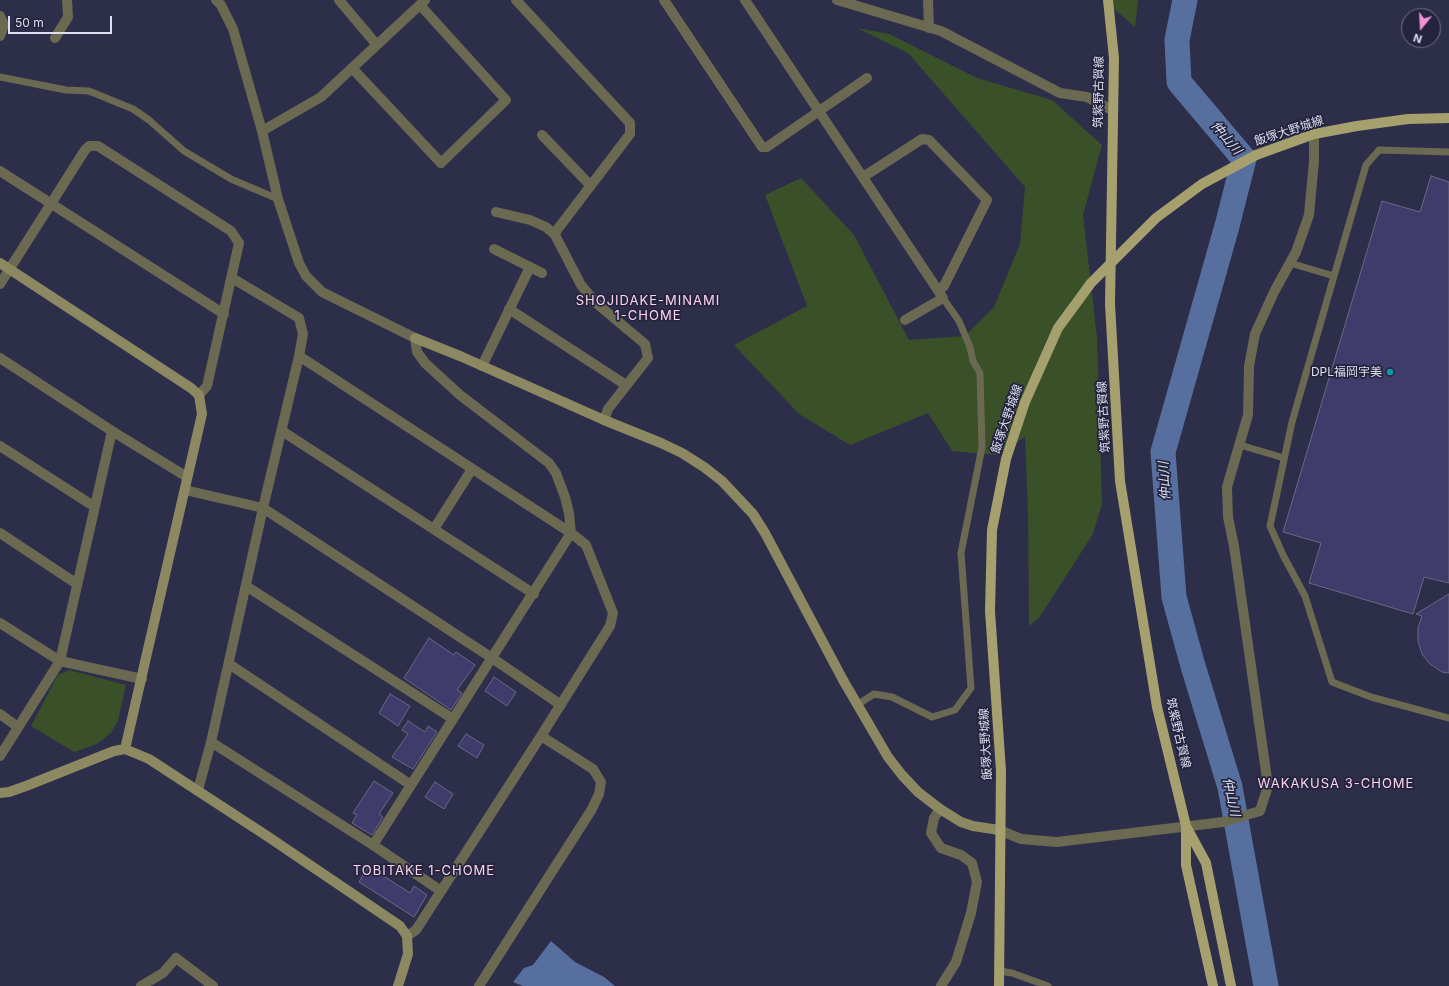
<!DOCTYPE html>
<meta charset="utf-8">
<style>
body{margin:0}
#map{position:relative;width:1449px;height:986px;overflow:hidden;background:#2d2e49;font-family:Inter,sans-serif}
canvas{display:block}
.north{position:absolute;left:1401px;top:8px;width:40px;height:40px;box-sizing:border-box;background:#24243e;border:1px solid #6e6f85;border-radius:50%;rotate:198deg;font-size:11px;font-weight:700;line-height:16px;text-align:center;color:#dddff0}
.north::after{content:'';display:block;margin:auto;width:14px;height:18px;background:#f391d5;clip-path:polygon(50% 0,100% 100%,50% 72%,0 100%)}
.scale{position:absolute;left:8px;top:16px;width:104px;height:18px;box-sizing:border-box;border:2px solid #dddff0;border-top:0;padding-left:5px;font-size:12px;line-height:14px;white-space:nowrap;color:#dddff0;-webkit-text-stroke:3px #24243e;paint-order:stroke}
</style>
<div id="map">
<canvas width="1449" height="986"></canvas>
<div class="north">N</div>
<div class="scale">50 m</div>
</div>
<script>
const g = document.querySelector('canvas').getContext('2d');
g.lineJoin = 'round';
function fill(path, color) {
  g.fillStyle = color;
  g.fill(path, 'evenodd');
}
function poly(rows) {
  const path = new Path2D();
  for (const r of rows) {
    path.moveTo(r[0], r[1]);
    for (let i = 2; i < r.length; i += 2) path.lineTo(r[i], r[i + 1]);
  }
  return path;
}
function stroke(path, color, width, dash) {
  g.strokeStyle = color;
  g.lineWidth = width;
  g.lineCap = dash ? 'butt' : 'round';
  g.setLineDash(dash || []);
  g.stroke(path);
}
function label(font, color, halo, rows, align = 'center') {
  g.font = font + ' Inter,"Noto Sans JP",sans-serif';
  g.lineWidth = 3.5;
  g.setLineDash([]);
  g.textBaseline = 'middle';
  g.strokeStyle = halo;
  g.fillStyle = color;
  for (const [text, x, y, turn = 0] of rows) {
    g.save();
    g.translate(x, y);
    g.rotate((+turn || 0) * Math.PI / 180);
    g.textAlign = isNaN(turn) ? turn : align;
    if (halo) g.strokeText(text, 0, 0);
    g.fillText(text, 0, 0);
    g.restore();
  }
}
const green = poly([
 [1104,0,1138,0,1135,27],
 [857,28,889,34,977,78,1052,100,1102,145,1083,215,1097,337,1102,504,1093,534,1039,618,1029,626,1028,514,1025,437,996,455,952,451,928,413,850,445,799,414,734,345,807,306,765,195,801,178,854,235,909,340,965,336,994,307,1020,244,1025,187,908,53],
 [69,670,126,685,118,721,111,733,97,744,74,752,31,726,58,675]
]);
const water = poly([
 [551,941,575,962,604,977,615,986,523,986,513,982,524,968,533,965]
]);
const river = poly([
 [1185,0,1177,40,1179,82,1244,159,1227,226,1163,452,1174,597,1193,666,1230,787,1266,986]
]);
const building = poly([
 [1431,176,1449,182,1449,583,1424,577,1413,614,1309,583,1321,543,1283,532,1382,201,1420,212,1431,176],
 [1449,594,1449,673,1442,672,1430,664,1422,654,1418,641,1418,628,1422,616,1416,614,1449,594],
 [429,638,454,655,456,652,475,665,457,690,462,693,451,710,404,678,429,638],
 [494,677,516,692,507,706,485,691,494,677],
 [390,694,410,706,398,726,379,713,390,694],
 [408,721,425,732,428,726,437,732,413,769,392,757,408,734,402,730,408,721],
 [466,734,484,745,477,758,458,746,466,734],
 [374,781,393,793,379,814,383,817,372,835,352,823,357,815,353,813,374,781],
 [435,782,453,794,444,809,425,797,435,782],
 [368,866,410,893,414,886,427,895,414,917,359,882,368,866]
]);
const lane = poly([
 [0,77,66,90,89,91,133,109,149,120,184,151,231,179,278,199],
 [1449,152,1379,150,1366,165,1292,422,1270,526,1283,555,1305,596,1332,682,1371,697,1449,718],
 [1290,263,1334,276],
 [1240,445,1284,458],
 [857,705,874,694,892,697,932,717,955,710,971,688,961,553,982,447,980,373,973,361,970,347,959,321,943,298],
 [999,971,1012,973,1048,986]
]);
const street = poly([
 [216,0,221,5,233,29,262,131,278,199,299,263,306,276,322,292,415,338,417,352,425,363,460,395,549,463,556,473,565,497,569,513,571,533,373,845],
 [339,0,377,45],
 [516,0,630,123,630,134,557,230,555,235,581,285,596,303,645,344,648,358,608,409,604,420],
 [664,0,762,147,767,147,867,78],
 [745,0,943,298,905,320],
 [837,0,941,31,1060,93,1087,97,1112,110],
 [928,0,929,28],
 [0,16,4,25,0,36],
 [55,38,68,17,67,0],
 [352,68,441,163,506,100,420,5],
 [262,131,321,97,425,0],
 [542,135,590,185],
 [0,171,224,314],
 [863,177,922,139,929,140,987,200,944,286,938,290],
 [496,212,530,220,546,227,555,235],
 [494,249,542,273],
 [0,284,85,150,89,146,98,146,231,231,239,243,207,386,199,395],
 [509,309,626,385],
 [299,356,571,533,586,545,613,613,610,626,541,736,416,930,407,936],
 [0,358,112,431,187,477],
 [482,366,530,267],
 [282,431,534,594],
 [0,446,95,507],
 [185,490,263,508,492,658,561,705],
 [434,529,472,469],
 [0,533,77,584],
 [246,586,453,719],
 [0,623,60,661,142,679],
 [229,664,411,785],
 [0,714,18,727],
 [211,742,373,845,441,891],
 [0,756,60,661,112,431],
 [198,790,211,742,263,508,299,356,303,334,299,318,232,278],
 [940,809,934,818,931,833,941,848,961,855,972,863,977,882,971,913,956,962,941,986],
 [999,830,1021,839,1057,842,1223,822,1260,811,1268,786,1234,546,1228,517,1227,487,1248,415,1249,366,1255,334,1274,292,1296,252,1309,215,1314,161,1314,134],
 [141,986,163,973,176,958,213,986],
 [479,986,592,809,599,794,601,782,593,769,541,736]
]);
const secondary = poly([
 [0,263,191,388,199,395,202,414,125,749],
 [415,338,460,356,604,420,661,443,682,453,704,467,722,481,753,514,765,533,843,680,888,757,902,775,918,792,940,809,961,822,973,826,999,830],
 [0,793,9,792,26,786,114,751,125,749,149,759,267,836,400,926,407,936,408,954,398,986]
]);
const primary = poly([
 [1108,0,1114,58,1110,304,1120,481,1157,707,1186,826,1186,865,1213,986],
 [1256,155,1314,134,1357,126,1408,119,1449,118],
 [1187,828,1206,863,1231,986],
 [999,986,1001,771]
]);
const primaryBridge = poly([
 [1001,771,990,611,992,530,1006,459,1025,402,1058,328,1091,283,1156,218,1202,184,1256,155]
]);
const markers = [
 [1390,372,4,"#0f9aa8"]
];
const streetNames = [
 ["筑紫野古賀線",1099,92,-89],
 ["飯塚大野城線",1289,131,-18],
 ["筑紫野古賀線",1104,417,-93],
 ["飯塚大野城線",1007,419,-71],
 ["筑紫野古賀線",1178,733,77],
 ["飯塚大野城線",986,744,-93]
];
const poiNames = [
 ["DPL福岡宇美",1382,372]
];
const waterNames = [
 ["仲山川",1226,138,50],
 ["仲山川",1165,481,-94],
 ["仲山川",1231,797,78]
];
const neighbourhoodNames = [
 ["SHOJIDAKE-MINAMI",648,301],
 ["1-CHOME",648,316],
 ["WAKAKUSA 3-CHOME",1336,784],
 ["TOBITAKE 1-CHOME",424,871]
];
fill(green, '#395029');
fill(water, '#576f9f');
stroke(river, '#576f9f', 25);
fill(building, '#3f3b6a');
stroke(building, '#696887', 1);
stroke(lane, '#6b6951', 7);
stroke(street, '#6b6951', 10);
stroke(secondary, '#8c8862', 10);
stroke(primary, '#a5a06e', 10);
stroke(primaryBridge, '#a5a06e', 10);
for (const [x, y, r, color] of markers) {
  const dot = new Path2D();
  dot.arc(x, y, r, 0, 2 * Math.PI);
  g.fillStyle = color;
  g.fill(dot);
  stroke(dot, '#24243e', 1.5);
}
label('12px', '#dddff0', '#24243e', streetNames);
label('12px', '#dddff0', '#24243e', poiNames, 'right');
label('italic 13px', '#dae2f1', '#24243e', waterNames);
g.letterSpacing = '1px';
label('13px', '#fed3ef', '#24243e', neighbourhoodNames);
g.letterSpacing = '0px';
</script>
